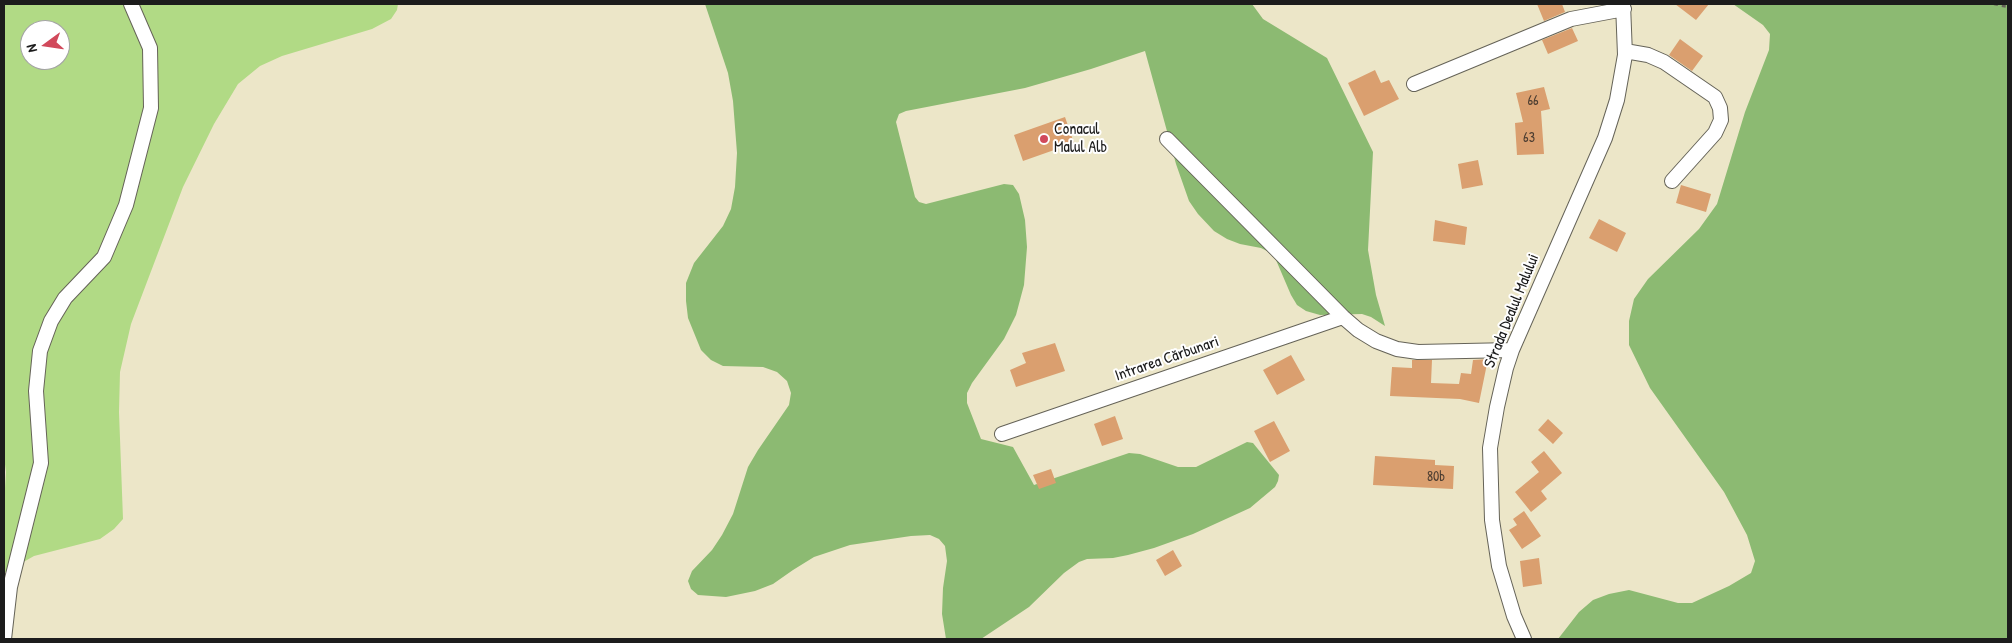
<!DOCTYPE html>
<meta charset="utf-8">
<style>
body{margin:0}
#map{position:relative;width:2012px;height:643px;overflow:hidden;background:#ece6c8;font-family:"Patrick Hand",sans-serif}
canvas{display:block}
.frame{position:absolute;inset:0;border:5px solid #1c1c1c;pointer-events:none}
.north{position:absolute;left:20px;top:20px;width:50px;height:50px;box-sizing:border-box;background:#fff;border:1px solid #a4a4a4;border-radius:50%;rotate:256deg;font-size:14px;font-weight:700;line-height:20px;text-align:center;color:#1c1c1c}
.north::after{content:'';display:block;margin:auto;width:18px;height:22px;background:#d1495b;clip-path:polygon(50% 0,100% 100%,50% 72%,0 100%)}
</style>
<div id="map">
<canvas width="2012" height="643"></canvas>
<div class="frame"></div>
<div class="north">N</div>
</div>
<script>
const g = document.querySelector('canvas').getContext('2d');
g.lineJoin = 'round';
function fill(path, color) {
  g.fillStyle = color;
  g.fill(path, 'evenodd');
}
function poly(rows) {
  const path = new Path2D();
  for (const r of rows) {
    path.moveTo(r[0], r[1]);
    for (let i = 2; i < r.length; i += 2) path.lineTo(r[i], r[i + 1]);
  }
  return path;
}
function stroke(path, color, width, dash) {
  g.strokeStyle = color;
  g.lineWidth = width;
  g.lineCap = dash ? 'butt' : 'round';
  g.setLineDash(dash || []);
  g.stroke(path);
}
function label(font, color, halo, rows, align = 'center') {
  g.font = font + ' "Patrick Hand",sans-serif';
  g.lineWidth = 4;
  g.setLineDash([]);
  g.textBaseline = 'middle';
  g.strokeStyle = halo;
  g.fillStyle = color;
  for (const [text, x, y, turn = 0] of rows) {
    g.save();
    g.translate(x, y);
    g.rotate((+turn || 0) * Math.PI / 180);
    g.textAlign = isNaN(turn) ? turn : align;
    if (halo) g.strokeText(text, 0, 0);
    g.fillText(text, 0, 0);
    g.restore();
  }
}
const green = poly([
 [4,4,398,4,397,10,391,19,372,29,282,56,260,66,238,84,214,124,183,187,131,324,120,372,119,412,123,519,114,529,100,539,34,556,4,573,4,504,6,472,4,457],
 [30,30,60,30,60,60,30,60]
]);
const forest = poly([
 [705,4,1252,4,1263,19,1327,58,1373,152,1368,250,1376,295,1385,326,1371,317,1362,314,1320,315,1306,311,1297,305,1291,295,1276,260,1269,252,1261,248,1240,244,1227,239,1214,231,1198,214,1189,201,1176,164,1145,51,1091,69,1025,88,906,111,899,114,896,122,915,197,919,202,926,204,1004,184,1013,185,1019,194,1025,220,1027,247,1024,285,1016,315,1004,339,972,383,967,393,967,403,981,439,1013,447,1034,485,1129,453,1140,454,1178,467,1196,467,1247,442,1253,443,1279,475,1278,481,1275,487,1250,508,1193,534,1154,548,1128,555,1113,558,1087,559,1079,562,1064,573,1029,607,981,639,946,639,942,614,943,588,947,561,945,546,939,539,930,535,911,536,850,545,814,557,793,570,773,584,755,591,726,597,698,595,691,589,688,581,692,571,712,550,722,535,733,514,748,467,758,450,789,405,791,393,787,381,777,372,763,367,723,366,711,360,701,350,688,318,686,301,686,283,694,263,723,226,731,209,735,187,737,153,733,101,728,73],
 [1733,4,2008,4,2008,639,1558,639,1579,612,1593,600,1609,594,1629,590,1678,603,1692,603,1729,586,1751,573,1755,561,1747,535,1724,492,1650,388,1629,345,1629,321,1634,299,1648,279,1699,229,1717,204,1745,112,1769,50,1770,34,1763,25]
]);
const building = poly([
 [1537,4,1562,4,1565,12,1544,21],
 [1675,4,1709,4,1696,20],
 [1572,28,1578,41,1548,54,1542,40],
 [1680,39,1703,56,1692,71,1669,55],
 [1375,70,1381,83,1389,80,1399,99,1364,116,1348,83],
 [1544,87,1550,109,1541,111,1544,154,1517,155,1515,123,1523,122,1516,93],
 [1065,117,1074,143,1023,161,1014,135],
 [1478,160,1483,185,1462,189,1458,164],
 [1681,185,1711,194,1706,212,1676,203],
 [1599,219,1626,233,1617,252,1589,238],
 [1435,220,1467,227,1465,245,1433,241],
 [1055,343,1065,371,1016,387,1010,370,1026,363,1022,353],
 [1291,355,1305,380,1277,395,1263,370],
 [1488,359,1479,403,1460,399,1390,396,1392,367,1412,368,1412,360,1432,360,1431,383,1459,384,1461,373,1471,374,1473,360],
 [1115,416,1123,439,1102,446,1094,424],
 [1548,419,1563,433,1553,444,1538,430],
 [1274,421,1290,451,1270,462,1254,431],
 [1544,451,1562,473,1541,491,1547,499,1531,512,1515,492,1539,472,1531,462],
 [1375,456,1435,460,1435,465,1454,466,1453,489,1373,485],
 [1051,469,1056,483,1039,489,1033,475],
 [1524,511,1541,536,1522,549,1509,530,1517,525,1513,519],
 [1173,550,1182,566,1165,576,1156,560],
 [1539,558,1542,584,1523,587,1520,561]
]);
const path = poly([
 [1994,4,2008,7]
]);
const minor = poly([
 [1625,51,1648,55,1664,62,1715,97,1720,108,1721,120,1715,133,1672,181],
 [1414,84,1571,19,1624,9],
 [1167,139,1343,317,1358,330,1376,341,1397,349,1418,352,1512,350],
 [1002,434,1343,317],
 [4,639,10,587,41,463,36,391,40,351,51,321,65,298,104,257,126,205,151,108,150,48,131,4],
 [1524,639,1514,616,1499,566,1492,520,1490,448,1497,407,1506,368,1512,350,1605,138,1617,100,1625,55,1623,4]
]);
const markers = [
 [1044,139,5,"#d1495b"]
];
const numberNames = [
 ["66",1533,101],
 ["63",1529,138],
 ["80b",1436,477]
];
const poiNames = [
 ["Conacul",1054,130],
 ["Malul Alb",1054,148]
];
const streetNames = [
 ["Strada Dealul Malului",1512,311,-68],
 ["Intrarea Cărbunari",1167,359,-19]
];
fill(green, '#b1da85');
fill(forest, '#8cba72');
fill(building, '#da9f6f');
stroke(minor, '#656358', 16);
stroke(path, '#656358', 2.5, [4, 4]);
stroke(minor, '#fff', 14);
for (const [x, y, r, color] of markers) {
  const dot = new Path2D();
  dot.arc(x, y, r, 0, 2 * Math.PI);
  g.fillStyle = color;
  g.fill(dot);
  stroke(dot, '#fff', 2);
}
label('14px', '#4c3d31', null, numberNames);
label('16px', '#1c1c1c', '#fff', poiNames, 'left');
label('16px', '#1c1c1c', '#fff', streetNames);
</script>
